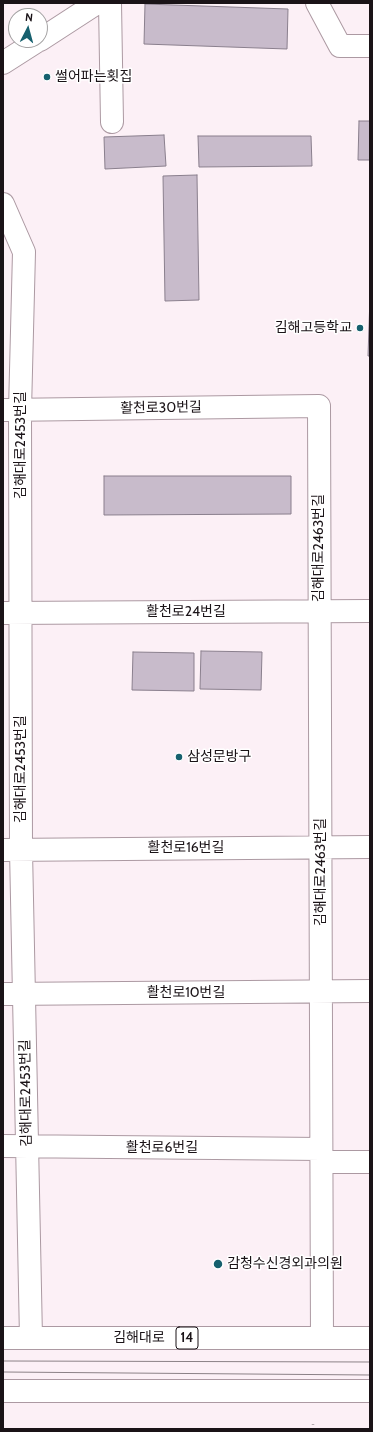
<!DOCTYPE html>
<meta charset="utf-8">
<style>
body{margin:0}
#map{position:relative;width:373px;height:1432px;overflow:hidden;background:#fcf0f6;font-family:Cabin,sans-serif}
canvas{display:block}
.frame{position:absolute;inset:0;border:4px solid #1a1317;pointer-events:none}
.north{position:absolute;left:8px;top:8px;width:40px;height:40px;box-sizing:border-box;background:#fff;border:1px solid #a3a1a2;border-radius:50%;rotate:6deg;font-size:11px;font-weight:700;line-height:16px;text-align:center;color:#1a1317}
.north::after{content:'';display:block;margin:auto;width:14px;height:18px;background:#16606e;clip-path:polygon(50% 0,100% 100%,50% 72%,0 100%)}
</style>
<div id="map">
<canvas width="373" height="1432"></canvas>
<div class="frame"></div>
<div class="north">N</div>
</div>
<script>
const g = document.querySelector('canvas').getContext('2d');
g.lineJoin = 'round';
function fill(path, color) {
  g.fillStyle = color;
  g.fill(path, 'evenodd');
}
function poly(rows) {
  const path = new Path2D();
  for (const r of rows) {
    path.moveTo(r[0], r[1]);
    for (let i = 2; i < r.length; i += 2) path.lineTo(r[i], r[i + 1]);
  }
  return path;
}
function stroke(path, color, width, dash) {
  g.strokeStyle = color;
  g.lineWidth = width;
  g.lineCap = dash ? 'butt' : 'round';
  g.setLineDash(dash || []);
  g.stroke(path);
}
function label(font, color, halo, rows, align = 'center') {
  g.font = font + ' Cabin,"Noto Sans KR",sans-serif';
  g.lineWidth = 3;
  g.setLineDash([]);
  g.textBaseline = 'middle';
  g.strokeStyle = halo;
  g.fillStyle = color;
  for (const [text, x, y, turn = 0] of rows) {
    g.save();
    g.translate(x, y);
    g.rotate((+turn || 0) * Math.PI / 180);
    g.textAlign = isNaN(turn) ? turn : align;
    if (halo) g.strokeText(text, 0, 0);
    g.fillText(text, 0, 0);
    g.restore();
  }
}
const building = poly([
 [145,4,288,9,287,49,144,44,145,4],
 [359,121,370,121,370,160,358,160,359,121],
 [164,135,166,166,105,169,104,137,164,135],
 [198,136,311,136,312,166,199,167,198,136],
 [197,175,199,300,165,301,163,176,197,175],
 [370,297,370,356,368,356,370,297],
 [104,476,291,476,291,514,104,515,104,476],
 [201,651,262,652,261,690,200,689,201,651],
 [133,652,194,653,194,691,132,690,133,652]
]);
const path = poly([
 [313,1429,313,1422]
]);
const minor = poly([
 [110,3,112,122],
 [317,3,340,46,370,46],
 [40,40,97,3],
 [3,63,39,40],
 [3,204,24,252,20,410,21,850,31,1338],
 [3,410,319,406,322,1338],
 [3,613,370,611],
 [3,850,370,847],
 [3,994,370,991],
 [3,1146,321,1149],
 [322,1162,370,1162]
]);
const major = poly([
 [3,1338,370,1338],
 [3,1391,370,1391]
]);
const tram = poly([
 [3,1361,370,1362],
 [3,1372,370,1375]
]);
const markers = [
 [47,77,4,"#16606e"],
 [360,328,4,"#16606e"],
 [179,757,4,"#16606e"],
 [218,1264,5,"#16606e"]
];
const shields = [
 [187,1338,22]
];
const shieldNames = [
 ["14",187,1338]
];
const poiNames = [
 ["썰어파는횟집",55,77],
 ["김해고등학교",352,328,"right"],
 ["삼성문방구",187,757],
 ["감청수신경외과의원",227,1264]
];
const streetNames = [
 ["활천로30번길",161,408,-1],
 ["김해대로2453번길",21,445,-90],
 ["김해대로2463번길",319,548,-90],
 ["활천로24번길",186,612],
 ["김해대로2453번길",21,769,-90],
 ["활천로16번길",186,848],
 ["김해대로2463번길",321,872,-90],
 ["활천로10번길",186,993],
 ["김해대로2453번길",26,1093,-91],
 ["활천로6번길",162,1148],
 ["김해대로",139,1338]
];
fill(building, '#c8bbcb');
stroke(building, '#8a7f8d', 1);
stroke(minor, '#ac99a2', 24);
stroke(major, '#ac99a2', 24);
stroke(path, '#b5abb0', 2.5, [1, 3]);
stroke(minor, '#fff', 22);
stroke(major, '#fff', 22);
stroke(tram, '#8b8186', 1);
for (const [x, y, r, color] of markers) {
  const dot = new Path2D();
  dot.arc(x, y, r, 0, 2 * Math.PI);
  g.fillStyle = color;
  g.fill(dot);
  stroke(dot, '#fff', 1.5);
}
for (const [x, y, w] of shields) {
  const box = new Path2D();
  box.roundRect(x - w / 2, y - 11, w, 22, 3);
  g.fillStyle = '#fff';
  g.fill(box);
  stroke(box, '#1a1317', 1);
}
label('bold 13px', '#1a1317', null, shieldNames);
label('14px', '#1a1317', '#fff', poiNames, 'left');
label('14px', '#1a1317', '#fff', streetNames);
</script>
